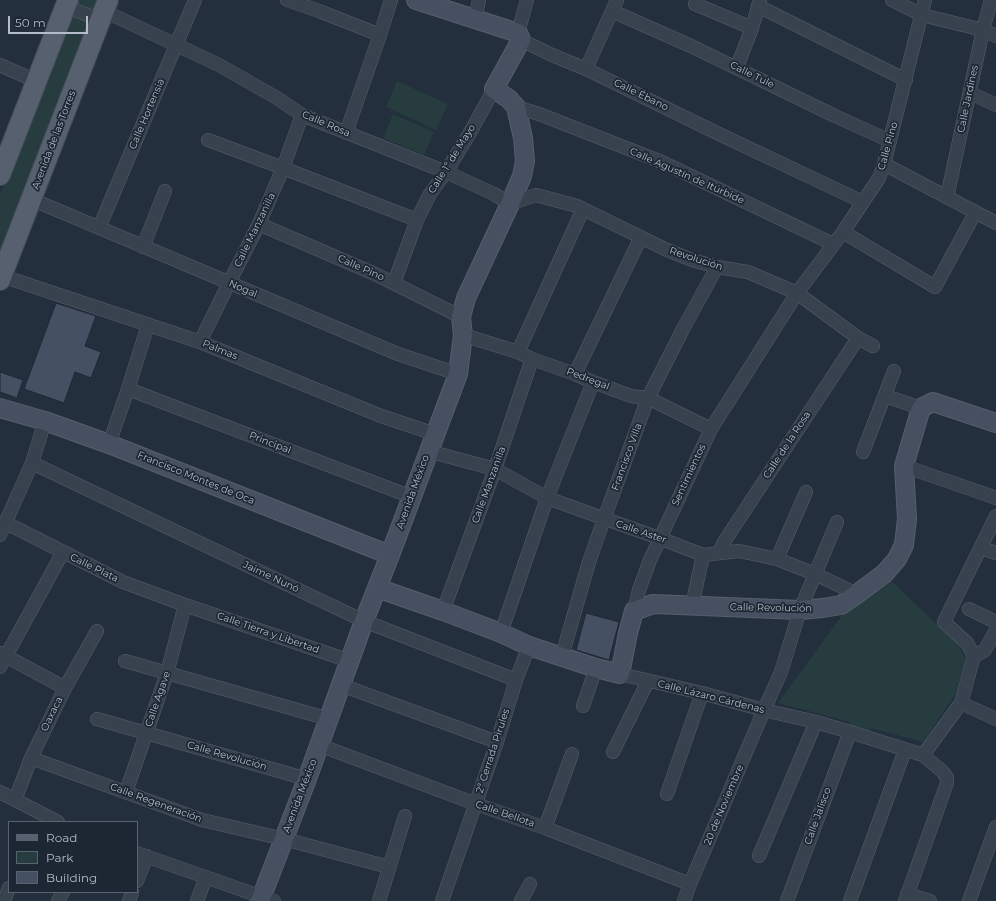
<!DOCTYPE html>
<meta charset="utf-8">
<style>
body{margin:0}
#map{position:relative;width:996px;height:901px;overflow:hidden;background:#242f3e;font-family:Montserrat,sans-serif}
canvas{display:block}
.legend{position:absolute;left:8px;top:821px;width:130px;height:72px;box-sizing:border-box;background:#1d2633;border:1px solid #59626f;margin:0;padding:5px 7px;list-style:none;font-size:12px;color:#b4bcc9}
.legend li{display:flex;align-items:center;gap:8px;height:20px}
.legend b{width:20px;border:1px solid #59626f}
.scale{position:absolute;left:8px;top:16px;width:80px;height:18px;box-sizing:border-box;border:2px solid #b4bcc9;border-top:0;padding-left:5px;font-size:12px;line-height:14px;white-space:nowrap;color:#b4bcc9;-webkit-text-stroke:3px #1d2633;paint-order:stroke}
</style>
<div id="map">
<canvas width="996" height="901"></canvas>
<ul class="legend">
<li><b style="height:5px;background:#56606e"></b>Road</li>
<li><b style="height:11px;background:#263c3f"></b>Park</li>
<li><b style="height:11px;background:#455162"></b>Building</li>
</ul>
<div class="scale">50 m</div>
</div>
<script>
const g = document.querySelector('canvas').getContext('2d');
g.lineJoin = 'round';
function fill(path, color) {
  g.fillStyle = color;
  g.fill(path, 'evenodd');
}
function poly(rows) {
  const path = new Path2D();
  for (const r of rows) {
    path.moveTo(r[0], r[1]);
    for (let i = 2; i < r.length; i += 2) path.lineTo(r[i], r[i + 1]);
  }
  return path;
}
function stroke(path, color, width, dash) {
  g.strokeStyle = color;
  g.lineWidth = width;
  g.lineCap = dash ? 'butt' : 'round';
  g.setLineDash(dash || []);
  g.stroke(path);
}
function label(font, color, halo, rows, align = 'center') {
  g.font = font + ' Montserrat,sans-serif';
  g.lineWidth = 3.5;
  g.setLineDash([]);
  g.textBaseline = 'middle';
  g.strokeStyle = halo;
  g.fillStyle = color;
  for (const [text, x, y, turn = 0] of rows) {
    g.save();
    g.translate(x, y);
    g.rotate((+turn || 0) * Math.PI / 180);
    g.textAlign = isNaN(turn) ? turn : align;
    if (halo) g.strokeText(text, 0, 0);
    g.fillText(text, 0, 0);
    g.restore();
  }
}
const green = poly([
 [76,0,106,0,0,271,0,194],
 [397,81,448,104,436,130,386,107],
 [393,114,434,132,424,155,383,138],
 [890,580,959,645,966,660,955,695,923,742,871,728,870,737,846,730,850,722,778,703,843,614]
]);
const building = poly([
 [56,303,96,316,85,346,101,352,91,378,75,372,64,403,24,389,56,303],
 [0,372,23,380,17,398,0,392,0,372],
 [586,613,619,622,609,660,576,650,586,613]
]);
const street = poly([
 [287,0,319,11,380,35],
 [697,0,695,4,752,28],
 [892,0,922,15,983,30,996,36],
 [65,6,100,20],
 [758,6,906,80],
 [104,11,219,65,277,98,302,115,446,172,494,194,510,204,536,195,577,206,667,250,692,260,717,267,748,272,797,293,858,338,873,346],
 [612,11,691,46,835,116,890,141],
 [475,19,479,0],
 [518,33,527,0],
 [521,40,552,55,586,69,719,134,863,202],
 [0,65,36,81],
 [737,67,752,28,760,0],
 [586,69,617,0],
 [970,93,996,105],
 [516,107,539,114,662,162,833,244],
 [346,133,380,35,391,0],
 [208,140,283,168,417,220],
 [884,164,996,223],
 [947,197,983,30,991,0],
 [31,199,398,354,458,374],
 [259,224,375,274,461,317],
 [99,228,195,0],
 [843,232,935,287,975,213],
 [143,247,165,191],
 [2,276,200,342,381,416,435,434],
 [394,283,417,220,430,194,446,172,471,131,494,89],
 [463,335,518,352,532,359,575,374,593,382,631,396,648,398,711,429],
 [200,342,229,283,259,224,283,168,302,115],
 [518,352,583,209],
 [575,374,641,237],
 [128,389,412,497],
 [885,396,921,408],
 [109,444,128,389,148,325],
 [428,451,495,469,547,498,659,538,703,555,739,551,777,559,815,574,857,594],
 [863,452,894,371],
 [32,463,364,621,516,680],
 [904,466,996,498],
 [6,523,123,582,185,605,350,661],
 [0,535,32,463,45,421],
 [981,548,996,553],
 [719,553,724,542,858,338],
 [777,559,806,492],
 [692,606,703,555],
 [969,609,996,622],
 [443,611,495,469,532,359],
 [634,611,639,590,650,560,711,429,797,293,843,232,879,178,884,164,925,0],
 [501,633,547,498,593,382],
 [0,653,65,688],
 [562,656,589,562,604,519,648,398,683,329,717,267],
 [974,656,967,643,944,622,996,516],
 [125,661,329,719],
 [0,667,63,552],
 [620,674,702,693,764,710,816,722,850,732,923,755,943,772,947,778,947,783,905,901],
 [341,685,497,742],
 [961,703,996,719],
 [583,706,596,668],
 [97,719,307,779],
 [319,745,476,804,545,828,690,884],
 [613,752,648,681],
 [923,755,961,703,974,656,985,650,996,630],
 [31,758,202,820,284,839,389,867],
 [0,792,58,822],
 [126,792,167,673,185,605],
 [667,794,702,693],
 [15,800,31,758,65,688,97,631],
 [545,828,572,754],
 [137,853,274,901],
 [759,856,816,722],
 [137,881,147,856],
 [907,894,930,901],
 [4,901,9,888],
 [58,901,63,892],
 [129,901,132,892],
 [197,901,206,877],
 [379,901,405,816],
 [442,901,497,742,516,680,529,646],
 [521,901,530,884],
 [684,901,690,884,764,710,781,672,800,610,837,522],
 [787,901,850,732],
 [850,901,905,750],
 [969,901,996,827]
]);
const secondary = poly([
 [0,408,45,421,109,444,390,555],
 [377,588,443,611,501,633,529,646,596,668,620,674,628,633,634,611,653,604,800,610,823,608,841,605,857,594,885,573,897,559,904,545,907,519,904,466,921,408,933,402,996,423],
 [260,901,307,779,364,621,390,555,458,374,463,335,461,317,466,298,510,204,522,176,525,161,523,138,516,107,509,99,494,89,521,40,518,33,416,0]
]);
const primary = poly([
 [0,175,68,0],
 [0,280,108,0]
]);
const streetNames = [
 ["Calle Tule",752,75,26],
 ["Calle Ébano",641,95,26],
 ["Calle Jardines",968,99,-78],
 ["Calle Hortensia",147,114,-67],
 ["Calle Rosa",326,124,23],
 ["Avenida de las Torres",54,140,-69],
 ["Calle Pino",888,146,-74],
 ["Calle 1º de Mayo",452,159,-58],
 ["Calle Agustín de Itúrbide",687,176,24],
 ["Calle Manzanilla",255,230,-64],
 ["Revolución",696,259,18],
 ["Calle Pino",361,268,24],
 ["Nogal",243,289,23],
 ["Palmas",220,350,22],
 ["Pedregal",588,379,21],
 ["Principal",270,443,21],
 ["Calle de la Rosa",787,445,-57],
 ["Francisco Villa",627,457,-70],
 ["Sentimientos",689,475,-65],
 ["Francisco Montes de Oca",196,478,22],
 ["Calle Manzanilla",489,485,-70],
 ["Avenida México",413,492,-70],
 ["Calle Aster",641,532,19],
 ["Calle Plata",94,568,26],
 ["Jaime Nunó",271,577,25],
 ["Calle Revolución",771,608,1],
 ["Calle Tierra y Libertad",268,633,19],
 ["Calle Lázaro Cárdenas",711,697,14],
 ["Calle Agave",158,699,-71],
 ["Oaxaca",52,714,-64],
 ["2ª Cerrada Pirules",493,751,-72],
 ["Calle Revolución",227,756,16],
 ["Avenida México",300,796,-69],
 ["Calle Regeneración",156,803,20],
 ["20 de Noviembre",724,805,-67],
 ["Calle Bellota",505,814,19],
 ["Calle Jalisco",818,816,-70]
];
fill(green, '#263c3f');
fill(building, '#455162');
stroke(building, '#1f2835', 1);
stroke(street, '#565f6c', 14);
stroke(secondary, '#565f6c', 20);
stroke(primary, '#414a57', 22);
stroke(street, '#38414e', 13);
stroke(secondary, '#465061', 18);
stroke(primary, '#56606e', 20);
label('10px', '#b4bcc9', '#1d2633', streetNames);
</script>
